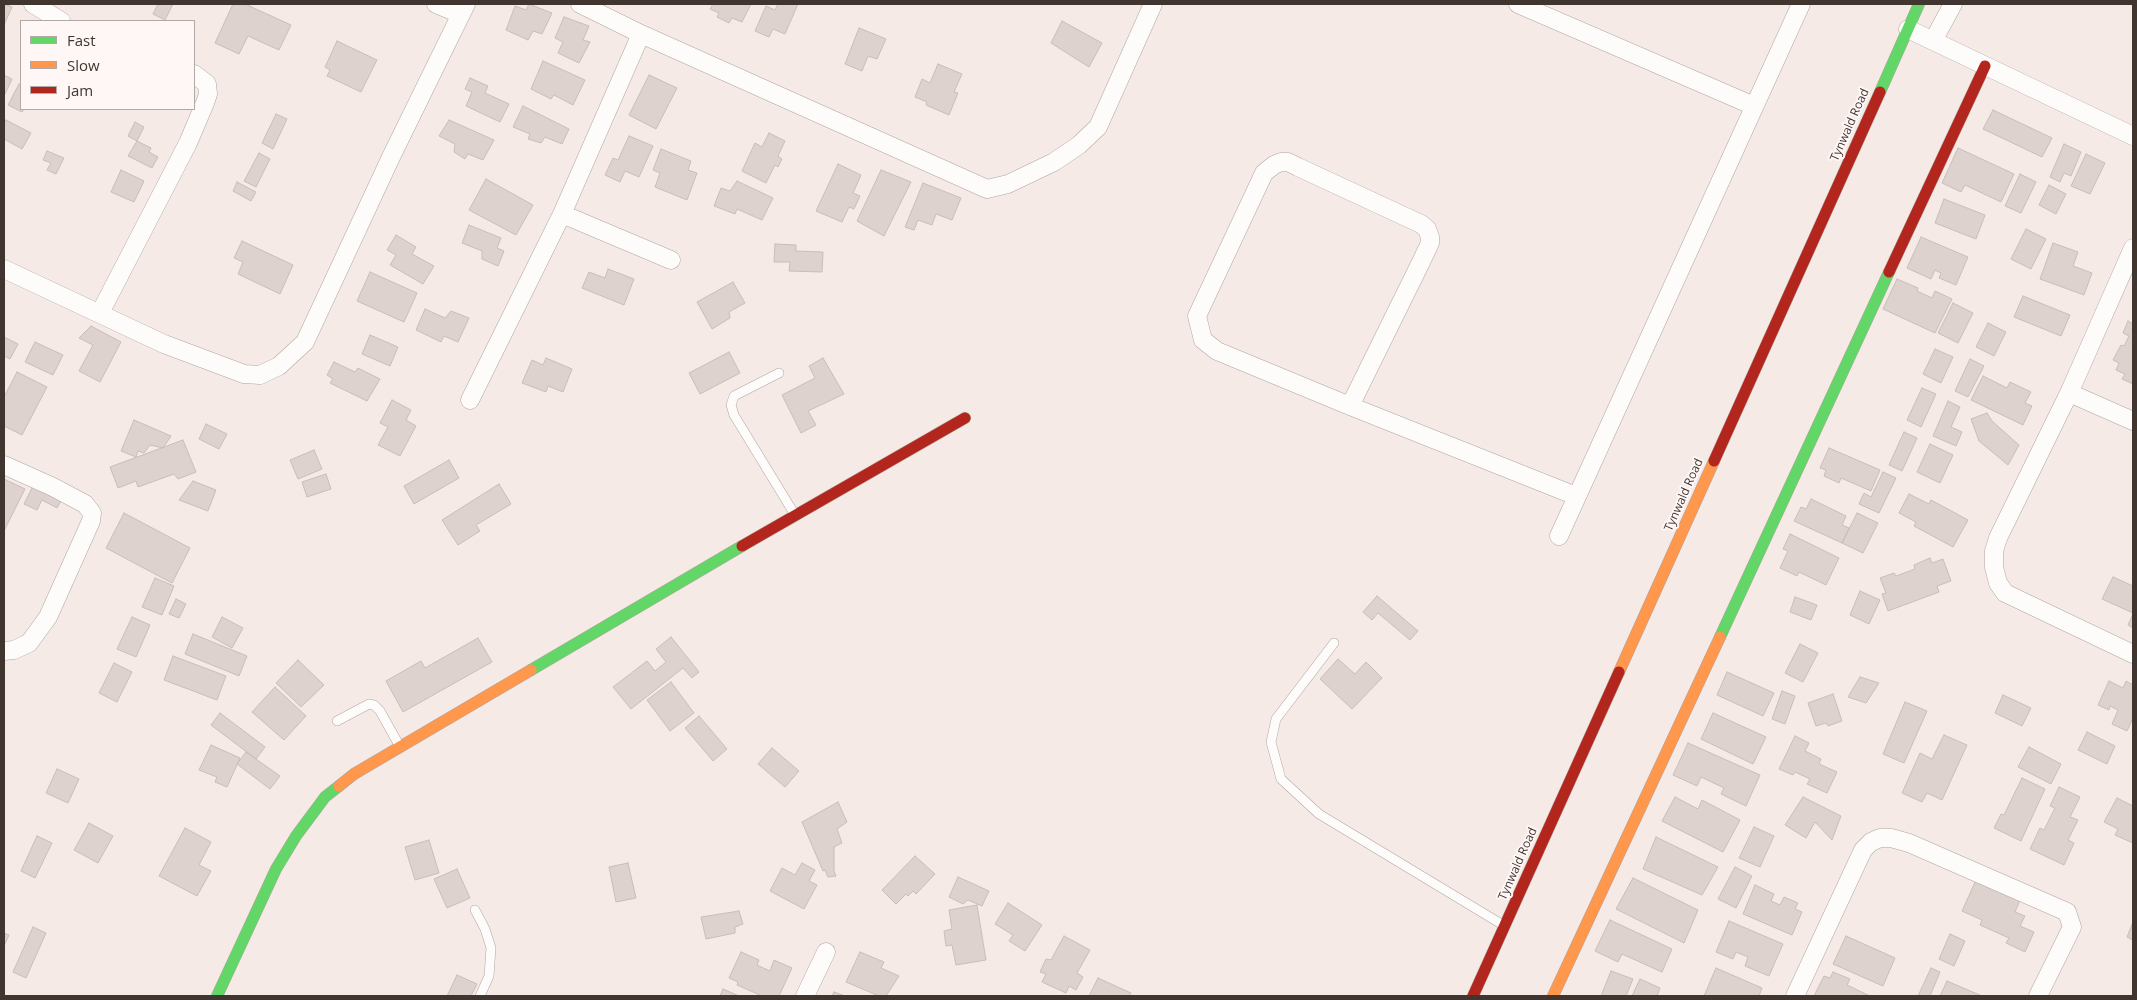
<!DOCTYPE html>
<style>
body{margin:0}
#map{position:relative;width:2137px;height:1000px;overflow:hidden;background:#f5eae5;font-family:"Open Sans",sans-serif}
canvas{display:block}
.frame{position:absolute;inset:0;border:5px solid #413530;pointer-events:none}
.legend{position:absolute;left:20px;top:20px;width:175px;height:90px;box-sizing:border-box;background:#fef7f5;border:1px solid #b2a9a6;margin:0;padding:6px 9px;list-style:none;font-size:15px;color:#413530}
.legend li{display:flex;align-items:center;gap:10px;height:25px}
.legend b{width:25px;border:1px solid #b2a9a6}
</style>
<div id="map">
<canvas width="2137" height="1000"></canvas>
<div class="frame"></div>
<ul class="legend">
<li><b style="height:6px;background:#63d668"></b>Fast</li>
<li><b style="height:6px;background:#ff974d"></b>Slow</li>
<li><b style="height:6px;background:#b3261e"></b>Jam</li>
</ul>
</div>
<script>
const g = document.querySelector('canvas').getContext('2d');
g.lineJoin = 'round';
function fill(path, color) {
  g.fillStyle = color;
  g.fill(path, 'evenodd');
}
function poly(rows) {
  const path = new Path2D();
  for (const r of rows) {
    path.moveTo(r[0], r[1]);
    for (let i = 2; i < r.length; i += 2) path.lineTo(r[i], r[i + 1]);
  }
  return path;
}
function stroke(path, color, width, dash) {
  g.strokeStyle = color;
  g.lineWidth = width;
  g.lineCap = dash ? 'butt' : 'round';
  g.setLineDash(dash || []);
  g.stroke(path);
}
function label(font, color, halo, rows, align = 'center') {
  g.font = font + ' "Open Sans",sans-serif';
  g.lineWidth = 4;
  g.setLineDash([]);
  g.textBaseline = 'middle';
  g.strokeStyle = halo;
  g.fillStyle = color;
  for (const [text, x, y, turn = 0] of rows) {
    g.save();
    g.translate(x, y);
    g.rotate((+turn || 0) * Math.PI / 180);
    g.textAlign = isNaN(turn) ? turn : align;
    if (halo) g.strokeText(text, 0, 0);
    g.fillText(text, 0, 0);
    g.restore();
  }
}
const building = poly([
 [4,4,12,7,4,25,4,4],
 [158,4,173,4,165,20,153,14,158,4],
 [233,4,245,4,291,25,279,50,248,36,239,54,215,43,233,4],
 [529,4,552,13,542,34,533,31,528,40,506,30,515,6,526,10,529,4],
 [713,4,751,4,742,22,732,18,729,23,717,17,719,13,710,9,713,4],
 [778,4,798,4,785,34,773,29,769,37,755,31,766,6,775,10,778,4],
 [564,17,589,26,583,40,590,42,579,63,558,53,563,42,555,38,564,17],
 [1062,21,1102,43,1089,67,1051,43,1062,21],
 [859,28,886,39,877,59,868,56,862,71,845,64,859,28],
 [337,41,377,60,361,92,327,76,330,70,325,67,337,41],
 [543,61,585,80,573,105,554,95,551,99,531,89,543,61],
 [938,64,962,74,954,92,958,93,949,115,926,105,927,102,915,97,922,79,930,83,938,64],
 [4,75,12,79,4,96,4,75],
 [649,75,677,88,656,129,629,115,649,75],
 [470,78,488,86,485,93,509,104,500,122,466,106,472,92,465,89,470,78],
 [19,84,21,86,21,109,24,109,22,112,8,105,19,84],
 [523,106,569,129,562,144,545,137,541,143,528,139,530,134,513,127,523,106],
 [1993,110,2052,138,2042,157,1983,129,1993,110],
 [276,114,287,119,273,149,262,143,276,114],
 [6,120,31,133,22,149,4,139,4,124,6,120],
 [449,120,494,140,483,160,468,154,465,159,454,152,455,144,439,136,449,120],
 [135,122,144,127,137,141,128,136,135,122],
 [769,133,785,141,778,156,782,159,778,167,775,165,766,183,742,171,755,143,762,147,769,133],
 [629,136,653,146,639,177,625,171,620,182,605,175,613,158,618,160,629,136],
 [137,141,151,148,149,152,158,157,152,168,128,156,137,141],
 [2064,144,2081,152,2071,176,2064,173,2060,182,2050,177,2064,144],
 [1958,148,2014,174,2001,202,1965,185,1961,192,1942,183,1958,148],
 [661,149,691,161,688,170,697,173,687,200,655,187,660,173,653,170,661,149],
 [47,151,64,158,56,174,47,170,51,163,43,160,47,151],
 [259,153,270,159,256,187,244,181,259,153],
 [2086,154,2105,163,2090,194,2071,186,2086,154],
 [838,164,861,175,853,193,860,196,854,209,849,207,842,222,816,211,838,164],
 [121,170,144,181,134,202,111,192,121,170],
 [881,170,911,182,884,236,857,221,881,170],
 [2020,174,2036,182,2021,213,2005,206,2020,174],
 [486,179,533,205,516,235,469,210,486,179],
 [737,181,773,198,762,220,737,209,735,214,714,206,721,188,730,191,737,181],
 [237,182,256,192,251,201,233,191,237,182],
 [923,183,961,198,952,220,936,214,932,225,918,220,914,230,905,227,923,183],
 [2049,185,2066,194,2056,214,2039,205,2049,185],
 [1944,199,1985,215,1976,239,1935,223,1944,199],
 [469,225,501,238,497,248,504,251,498,266,482,259,482,251,462,243,469,225],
 [2026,229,2046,239,2031,269,2011,259,2026,229],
 [396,235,416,247,412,254,434,266,423,284,390,265,396,255,387,250,396,235],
 [1921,237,1968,257,1956,285,1939,278,1941,273,1935,270,1931,279,1907,268,1921,237],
 [242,241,293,265,280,294,238,274,243,262,234,258,242,241],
 [2053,243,2078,252,2073,266,2092,273,2084,295,2040,279,2053,243],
 [775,244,796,245,796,251,823,252,822,272,789,271,790,262,774,262,775,244],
 [608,269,634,279,624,305,582,288,589,272,605,278,608,269],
 [370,272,417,293,404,322,357,301,370,272],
 [1897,279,1918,288,1917,291,1932,298,1935,291,1952,299,1935,333,1883,309,1897,279],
 [733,282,745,303,729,312,730,318,712,329,697,302,733,282],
 [2023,296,2070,315,2061,336,2014,317,2023,296],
 [1953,303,1973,313,1958,343,1938,333,1953,303],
 [425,309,445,318,451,311,469,318,458,342,444,336,441,342,416,330,425,309],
 [2128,321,2133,324,2133,384,2122,379,2125,374,2116,370,2119,363,2113,360,2121,345,2124,346,2129,336,2123,333,2128,321],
 [1988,323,2006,332,1994,356,1976,347,1988,323],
 [91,326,121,342,100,382,79,371,93,345,79,338,91,326],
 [370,335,398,347,390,366,362,354,370,335],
 [4,337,18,344,10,359,4,356,4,337],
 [35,342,63,355,53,375,25,362,35,342],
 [1935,349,1953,357,1941,383,1923,374,1935,349],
 [729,352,740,373,700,394,689,373,729,352],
 [546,358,572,369,563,392,548,386,546,392,522,383,532,360,543,365,546,358],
 [823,358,844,394,808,411,816,425,801,433,782,395,815,378,809,366,823,358],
 [1970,359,1984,366,1968,397,1955,391,1970,359],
 [334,362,355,372,358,368,380,379,367,401,330,383,333,379,327,375,334,362],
 [17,372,47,387,22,435,4,426,4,397,17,372],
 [1983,376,2007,388,2010,382,2031,392,2025,403,2032,406,2023,425,1971,400,1983,376],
 [1922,388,1936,394,1921,427,1907,420,1922,388],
 [392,400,411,410,406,420,416,426,400,456,378,445,388,427,380,423,392,400],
 [1948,401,1960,407,1951,427,1962,432,1956,446,1933,436,1948,401],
 [1987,413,1992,421,2019,445,2008,465,1979,441,1971,419,1987,413],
 [134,420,171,436,163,448,150,445,144,453,138,451,136,457,121,451,134,420],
 [206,424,227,434,219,449,199,439,206,424],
 [1904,432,1917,438,1902,471,1889,465,1904,432],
 [183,440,196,472,178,479,174,474,138,487,136,481,118,488,110,467,183,440],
 [1930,444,1953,455,1940,483,1917,472,1930,444],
 [1829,448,1880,470,1871,491,1841,478,1839,483,1824,476,1826,470,1820,468,1829,448],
 [314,450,322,469,298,479,290,460,314,450],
 [449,460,459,478,414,504,404,486,449,460],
 [1883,472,1896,478,1879,513,1859,504,1864,493,1871,497,1883,472],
 [326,474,331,489,307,497,302,482,326,474],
 [4,479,25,489,4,531,4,479],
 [193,481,216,490,208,511,179,500,193,481],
 [34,484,62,499,57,508,42,500,37,510,24,504,34,484],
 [499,484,511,504,476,525,480,531,458,545,442,520,499,484],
 [1909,494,1929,504,1931,500,1968,520,1953,547,1914,526,1916,522,1899,513,1909,494],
 [1811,499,1846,516,1842,525,1849,528,1842,543,1794,521,1801,507,1806,509,1811,499],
 [124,513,190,548,172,583,106,548,124,513],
 [1857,513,1878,523,1863,553,1842,543,1857,513],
 [1790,534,1839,558,1826,585,1799,572,1797,576,1780,568,1788,551,1783,549,1790,534],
 [1930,558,1932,563,1943,559,1951,581,1937,586,1939,592,1888,611,1882,594,1886,593,1880,578,1894,573,1896,576,1915,569,1914,565,1930,558],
 [2113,577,2133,586,2133,613,2102,599,2113,577],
 [155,578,174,586,162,615,142,607,155,578],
 [1860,591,1880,600,1869,624,1850,615,1860,591],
 [1377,596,1418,631,1410,640,1378,613,1372,620,1363,612,1377,596],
 [1795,597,1817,605,1811,620,1790,612,1795,597],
 [176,599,186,604,179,618,169,614,176,599],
 [2133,614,2133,628,2128,625,2133,614],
 [132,617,150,625,136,657,117,649,132,617],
 [222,617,243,628,232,648,212,637,222,617],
 [193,634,247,656,239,676,185,654,193,634],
 [671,637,699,672,692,678,683,668,631,709,613,687,647,661,655,671,666,662,656,649,671,637],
 [478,638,492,662,403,712,386,681,421,661,425,668,478,638],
 [1800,644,1818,653,1803,682,1785,673,1800,644],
 [173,656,226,676,217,700,164,680,173,656],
 [1338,659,1355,674,1366,662,1382,678,1352,709,1320,679,1338,659],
 [298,660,324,685,301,707,276,683,298,660],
 [114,663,132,672,117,702,99,693,114,663],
 [1727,672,1774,693,1763,716,1717,695,1727,672],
 [1860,677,1879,683,1866,703,1848,697,1860,677],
 [2109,681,2123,688,2126,681,2133,685,2133,718,2127,731,2112,724,2118,710,2110,706,2109,710,2098,705,2109,681],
 [671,682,694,713,670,731,647,700,671,682],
 [275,687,306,716,284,740,252,712,275,687],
 [1782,691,1795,696,1785,724,1772,719,1782,691],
 [1833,694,1842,721,1828,726,1826,723,1816,726,1808,703,1833,694],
 [2003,695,2031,708,2022,726,1995,713,2003,695],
 [1905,702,1927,711,1904,763,1883,754,1905,702],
 [220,713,265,747,256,759,211,725,220,713],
 [1713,713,1766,737,1753,764,1701,739,1713,713],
 [699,716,727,749,713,761,685,728,699,716],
 [2087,732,2115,746,2107,764,2078,750,2087,732],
 [1944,735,1967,745,1942,800,1927,793,1922,802,1902,793,1920,753,1932,759,1944,735],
 [1795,736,1809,743,1805,751,1821,759,1819,764,1837,772,1827,793,1807,784,1810,779,1795,772,1793,775,1779,769,1795,736],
 [1688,743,1760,775,1746,806,1721,794,1724,788,1701,777,1697,786,1673,775,1688,743],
 [211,745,240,758,227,787,215,782,217,777,199,770,211,745],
 [2029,747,2061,764,2051,784,2018,767,2029,747],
 [772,748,799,771,785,787,758,764,772,748],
 [246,752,280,776,270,789,237,764,246,752],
 [57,769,79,779,68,803,46,793,57,769],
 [2022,778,2045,789,2021,841,1994,828,2001,814,2004,815,2022,778],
 [2059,787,2080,797,2070,817,2078,820,2068,840,2074,843,2064,865,2030,849,2040,828,2044,830,2055,808,2050,806,2059,787],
 [1675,797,1698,809,1702,800,1740,820,1723,852,1662,821,1675,797],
 [1803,797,1841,816,1832,840,1815,822,1806,838,1785,825,1803,797],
 [2117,798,2133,806,2133,843,2115,835,2118,829,2104,822,2117,798],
 [838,802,847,822,837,829,842,843,834,847,834,871,836,876,828,877,825,870,823,871,802,822,838,802],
 [89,823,113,836,98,863,74,850,89,823],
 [1754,827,1774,836,1760,867,1739,858,1754,827],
 [185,828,211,842,199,865,211,871,197,896,159,876,185,828],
 [37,836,52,843,35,878,21,871,37,836],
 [1656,837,1718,867,1702,895,1643,869,1656,837],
 [429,840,439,873,415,880,405,847,429,840],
 [915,856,935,874,916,894,913,891,908,896,906,894,896,904,882,890,915,856],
 [628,863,636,898,616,902,609,867,628,863],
 [802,863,815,870,809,881,817,885,804,909,770,891,782,868,795,875,802,863],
 [1735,867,1752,876,1736,908,1718,899,1735,867],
 [457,869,470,898,447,908,434,879,457,869],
 [958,877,989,891,982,906,968,900,963,904,949,897,958,877],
 [1633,878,1698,910,1684,943,1616,909,1633,878],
 [1976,880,2020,900,2015,912,2025,916,2020,926,2034,932,2025,952,2006,943,2009,938,1980,925,1982,920,1962,911,1976,880],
 [1755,885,1774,894,1771,901,1780,905,1784,897,1798,903,1795,909,1802,912,1792,935,1743,914,1755,885],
 [1008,903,1042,925,1025,951,1009,941,1013,935,995,924,1008,903],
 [977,905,986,960,956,965,952,945,946,946,944,931,952,929,949,910,977,905],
 [739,911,743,924,735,927,735,933,706,939,701,917,739,911],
 [1610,920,1672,949,1662,972,1622,954,1618,962,1595,951,1610,920],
 [1729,921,1783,944,1769,976,1745,966,1748,957,1736,952,1733,959,1716,952,1729,921],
 [2133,922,2133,940,2127,937,2133,922],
 [33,927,46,933,26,978,13,972,33,927],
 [4,933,9,935,4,946,4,933],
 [1950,934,1965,941,1954,966,1939,959,1950,934],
 [1064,936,1090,950,1077,973,1083,977,1076,990,1069,986,1066,993,1042,982,1046,974,1040,972,1046,959,1051,960,1064,936],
 [1846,936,1895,958,1883,986,1833,964,1846,936],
 [741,952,759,960,757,965,770,971,774,960,792,968,779,996,762,996,737,985,738,982,729,978,741,952],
 [860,952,884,962,881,968,899,976,886,996,879,996,846,982,860,952],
 [1716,968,1762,988,1759,996,1704,996,1716,968],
 [1931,968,1940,972,1930,996,1918,996,1931,968],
 [1611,971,1633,979,1626,996,1601,996,1611,971],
 [1833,972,1850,979,1847,985,1870,996,1814,996,1824,976,1830,978,1833,972],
 [457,975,477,984,471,996,447,996,457,975],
 [1098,978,1131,993,1129,996,1089,996,1098,978],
 [1640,979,1660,988,1657,996,1632,996,1640,979],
 [1947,981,1982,996,1940,996,1947,981],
 [723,989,739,996,720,996,723,989],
 [834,992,845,996,832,996,834,992]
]);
const lane = poly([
 [779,373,734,396,731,405,734,415,795,515],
 [1334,643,1276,719,1271,742,1281,779,1319,814,1503,925],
 [337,721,369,704,374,705,380,711,399,745],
 [475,910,485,929,491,948,489,976,480,996]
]);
const street = poly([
 [33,4,61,21],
 [436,4,460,14],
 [580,4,641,34,987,189,1008,184,1054,162,1079,145,1098,127,1153,4],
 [1518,4,1754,106],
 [1908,29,2133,136],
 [1933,41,1953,4],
 [562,214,671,260],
 [2133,248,2070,391,1998,538,1994,551,1994,567,1998,583,2005,593,2133,654],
 [4,269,164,344,244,374,260,375,279,366,305,342,391,157,466,4],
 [100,313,188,143,205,103,208,94,207,84,194,74],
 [2070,391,2074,395,2133,421],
 [470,400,562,214,641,34],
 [1350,406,1421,262,1430,243,1430,237,1427,229,1421,224,1298,167,1288,162,1281,162,1274,165,1264,173,1197,316,1203,340,1217,351,1350,406,1576,496],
 [4,465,53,487,85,504,92,513,91,521,48,617,29,643,14,650,4,651],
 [1559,536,1801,4],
 [805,996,826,952],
 [1795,996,1863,850,1871,842,1880,838,1891,838,1909,843,2067,912,2072,927,2038,996]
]);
const fast = poly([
 [1880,92,1919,4],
 [1720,637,1889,272],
 [531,670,742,546],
 [217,996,276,869,296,836,325,797,339,786]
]);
const slow = poly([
 [1619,672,1714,461],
 [339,786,354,774,531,670],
 [1553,996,1720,637]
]);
const jam = poly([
 [1889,272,1985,66],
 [1714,461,1880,92],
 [742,546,965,418],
 [1473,996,1619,672]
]);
const streetNames = [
 ["Tynwald Road",1850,125,-66],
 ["Tynwald Road",1684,495,-66],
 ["Tynwald Road",1518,864,-66]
];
fill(building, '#ddd2ce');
stroke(building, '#c8bdb9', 1);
stroke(lane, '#afa5a0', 10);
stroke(street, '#afa5a0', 19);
stroke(fast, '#afa5a0', 12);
stroke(slow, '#afa5a0', 12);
stroke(jam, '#afa5a0', 12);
stroke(lane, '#fefcfb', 9);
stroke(street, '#fefcfb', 18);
stroke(fast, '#63d668', 11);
stroke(slow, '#ff974d', 11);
stroke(jam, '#b3261e', 11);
label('12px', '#413530', '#fef7f5', streetNames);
</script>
